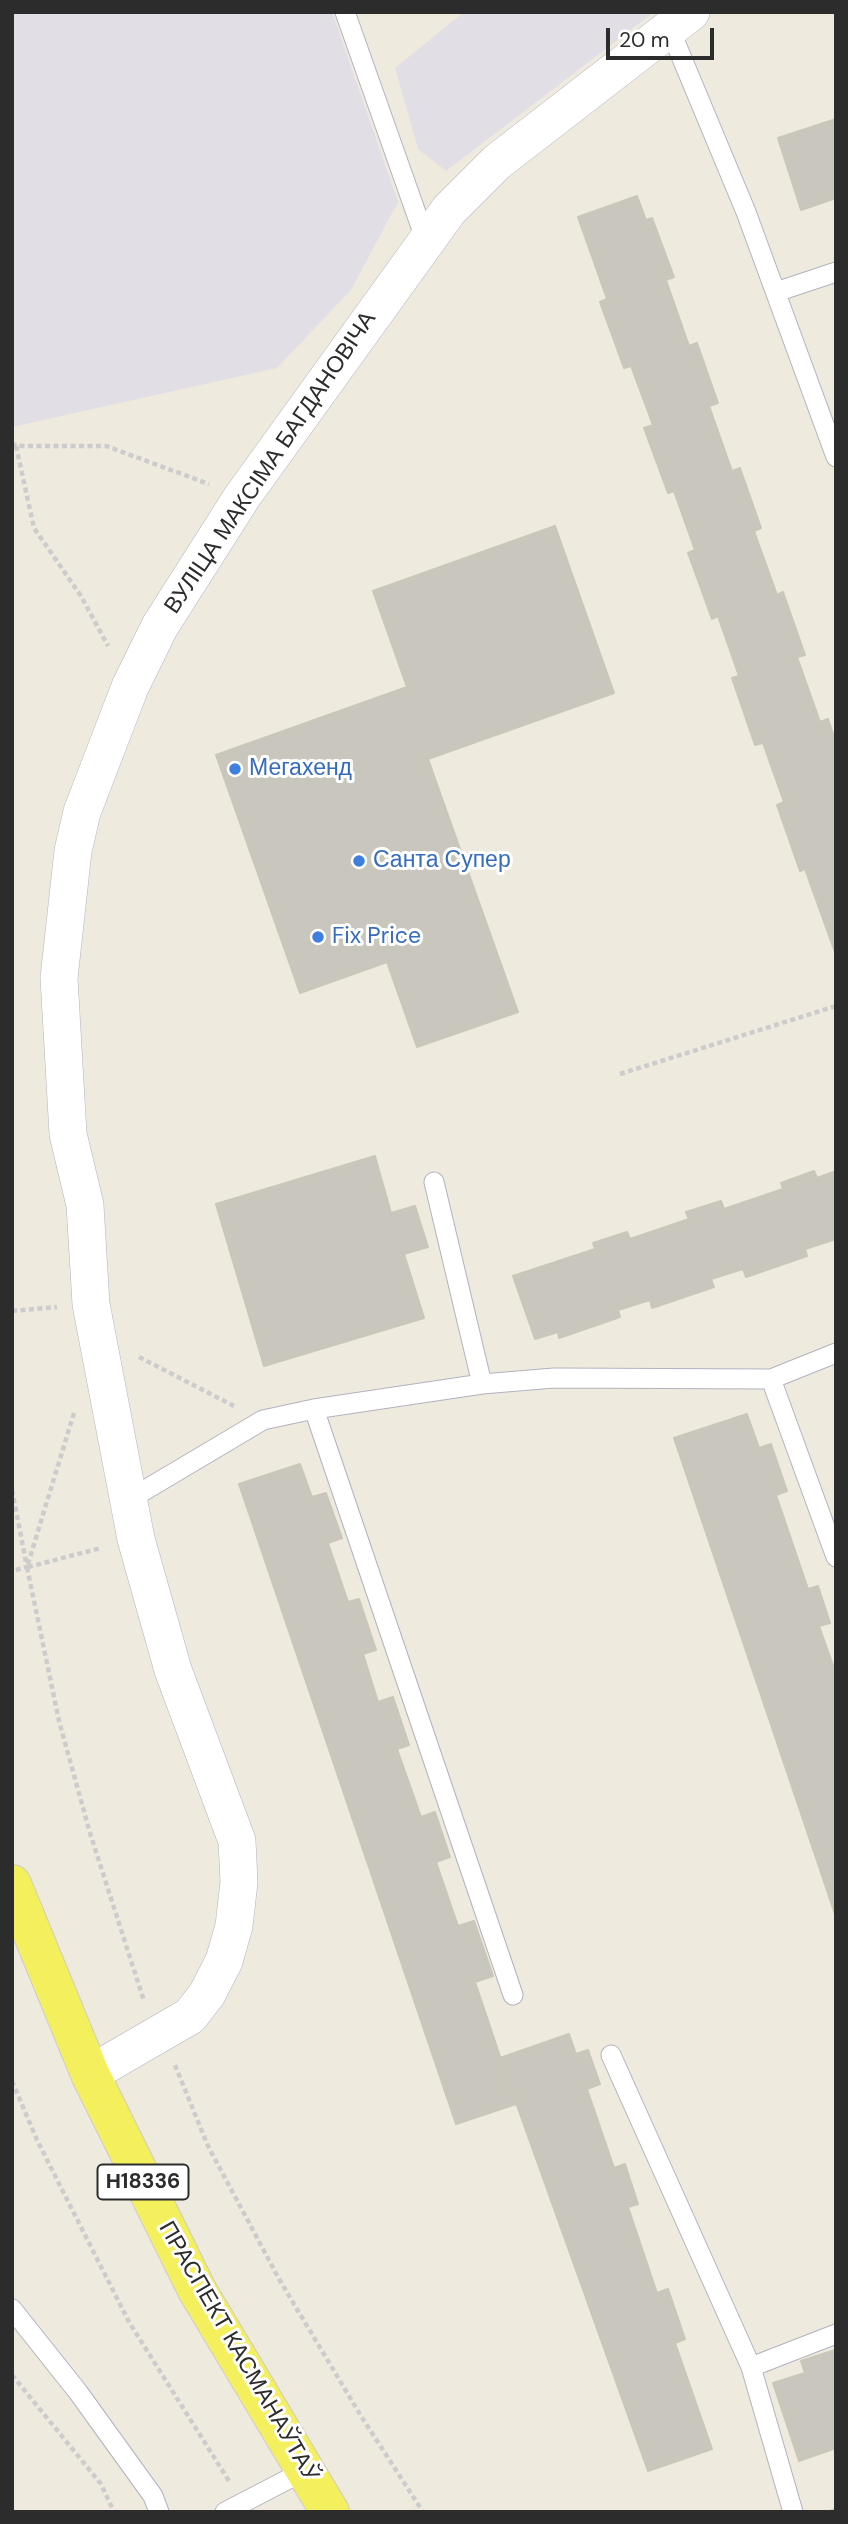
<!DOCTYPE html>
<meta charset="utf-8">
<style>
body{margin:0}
#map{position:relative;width:848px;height:2524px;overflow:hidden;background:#eeeade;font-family:"DM Sans",sans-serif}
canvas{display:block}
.frame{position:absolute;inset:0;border:14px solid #2c2c2c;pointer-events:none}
.scale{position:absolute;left:606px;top:28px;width:108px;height:32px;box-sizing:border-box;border:4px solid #2c2c2c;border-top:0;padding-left:9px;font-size:21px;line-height:24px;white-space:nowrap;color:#2c2c2c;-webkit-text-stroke:5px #fff;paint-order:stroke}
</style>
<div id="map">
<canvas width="848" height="2524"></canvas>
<div class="frame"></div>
<div class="scale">20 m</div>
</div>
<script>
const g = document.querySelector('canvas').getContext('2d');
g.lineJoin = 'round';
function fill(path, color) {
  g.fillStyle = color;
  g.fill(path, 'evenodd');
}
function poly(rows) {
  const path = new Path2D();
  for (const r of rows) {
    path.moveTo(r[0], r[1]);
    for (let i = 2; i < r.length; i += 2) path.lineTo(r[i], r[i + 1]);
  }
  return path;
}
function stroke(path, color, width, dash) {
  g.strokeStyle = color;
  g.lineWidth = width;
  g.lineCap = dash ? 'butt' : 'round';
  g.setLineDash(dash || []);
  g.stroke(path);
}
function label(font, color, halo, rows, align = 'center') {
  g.font = font + ' "DM Sans",sans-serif';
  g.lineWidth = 6;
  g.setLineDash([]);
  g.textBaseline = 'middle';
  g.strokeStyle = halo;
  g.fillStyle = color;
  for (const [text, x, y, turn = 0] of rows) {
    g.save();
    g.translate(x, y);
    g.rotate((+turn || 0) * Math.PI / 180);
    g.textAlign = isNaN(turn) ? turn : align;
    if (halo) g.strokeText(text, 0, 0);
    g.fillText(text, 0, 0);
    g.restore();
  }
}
const industrial = poly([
 [12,12,332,12,398,202,351,290,277,368,12,427],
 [464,12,654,12,446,171,418,149,395,68]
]);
const building = poly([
 [836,119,836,198,801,210,778,138,836,119],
 [637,196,646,220,652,218,674,277,666,280,689,346,697,343,718,403,709,406,732,471,740,468,761,528,754,531,777,595,783,592,805,655,797,657,820,722,828,719,836,743,836,955,805,869,800,871,777,805,784,802,763,743,755,745,732,678,739,676,718,616,712,619,688,553,695,550,674,491,668,493,644,428,653,425,631,366,624,368,600,302,607,299,578,217,637,196],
 [555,526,614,693,428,759,518,1012,417,1047,387,962,300,993,216,755,407,687,373,591,555,526],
 [375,1156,391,1213,415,1206,428,1247,404,1254,424,1318,264,1366,216,1204,375,1156],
 [814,1171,817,1178,836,1171,836,1239,805,1249,807,1256,746,1277,743,1269,711,1279,714,1287,652,1308,650,1300,618,1310,620,1317,559,1338,558,1332,535,1339,513,1276,595,1249,593,1243,627,1232,630,1239,689,1219,686,1212,721,1201,724,1209,783,1189,781,1183,814,1171],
 [747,1414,759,1448,771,1444,787,1491,776,1495,808,1589,818,1586,830,1623,819,1626,836,1674,836,1917,674,1438,747,1414],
 [300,1464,312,1497,326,1493,342,1538,328,1543,348,1602,359,1599,376,1650,363,1654,378,1702,393,1697,409,1745,397,1749,421,1817,435,1812,450,1857,436,1862,458,1926,474,1921,493,1976,475,1982,516,2104,456,2124,239,1484,300,1464],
 [569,2034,576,2054,588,2050,600,2084,587,2089,614,2168,625,2164,638,2204,628,2207,657,2293,668,2289,685,2339,675,2343,712,2449,648,2471,500,2058,569,2034],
 [835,2350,836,2448,799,2461,773,2383,805,2373,801,2361,835,2350]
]);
const path = poly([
 [12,443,16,446,106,446,209,484],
 [16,446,34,528,81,596,108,646],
 [620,1074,836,1006],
 [12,1311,57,1307],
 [139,1357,234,1406],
 [74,1413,27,1567,59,1721,90,1833,144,2001],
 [12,1490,27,1567,12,1571],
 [28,1567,101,1548],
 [175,2065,208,2146,279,2279,361,2416,423,2512],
 [12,2081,37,2140,129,2322,229,2481],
 [12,2375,101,2484,114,2512],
 [830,2512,836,2510]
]);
const service = poly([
 [345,12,426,241],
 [664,32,676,44,746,212,836,457],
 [776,292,836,272],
 [434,1182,482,1384],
 [771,1379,836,1557],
 [314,1409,513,1995],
 [130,1499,263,1420,314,1409,482,1384,554,1378,771,1379,836,1353],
 [611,2055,751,2367],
 [12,2309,78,2392,153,2496,159,2512],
 [225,2512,304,2471],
 [793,2512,751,2367,836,2334]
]);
const minor = poly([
 [90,2074,190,2016,207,1994,224,1961,234,1926,239,1882,237,1841,173,1670,136,1539,91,1304,85,1205,68,1134,59,978,73,851,82,812,130,687,160,626,242,497,449,210,497,162,691,12]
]);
const primary = poly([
 [12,1884,90,2074,197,2290,330,2512]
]);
const markers = [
 [235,769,7,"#3f7fe0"],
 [359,861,7,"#3f7fe0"],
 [318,937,7,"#3f7fe0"]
];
const shields = [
 [143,2182,91]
];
const shieldNames = [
 ["Н18336",143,2182]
];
const streetNames = [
 ["ВУЛІЦА МАКСІМА БАГДАНОВІЧА",271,463,-56],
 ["ПРАСПЕКТ КАСМАНАЎТАЎ",238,2352,60]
];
const shopNames = [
 ["Мегахенд",249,769],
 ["Санта Супер",373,861],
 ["Fix Price",332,937]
];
fill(industrial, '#e2dee6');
fill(building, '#c9c7bd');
stroke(building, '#c9c7b7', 2);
stroke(service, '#b2b2c0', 21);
stroke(minor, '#b2b2c0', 38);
stroke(primary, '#ccc', 40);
stroke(path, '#ccc', 4.5, [5, 3.5]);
stroke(service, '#fff', 19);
stroke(minor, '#fff', 37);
stroke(primary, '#f4ef5d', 38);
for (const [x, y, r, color] of markers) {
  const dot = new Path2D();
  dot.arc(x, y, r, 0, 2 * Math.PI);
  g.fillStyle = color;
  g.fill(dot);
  stroke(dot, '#fff', 2.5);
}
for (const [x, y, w] of shields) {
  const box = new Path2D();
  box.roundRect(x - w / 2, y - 17.5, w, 35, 5);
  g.fillStyle = '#fff';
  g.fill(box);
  stroke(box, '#2c2c2c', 2);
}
label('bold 21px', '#2c2c2c', null, shieldNames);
label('23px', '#2c2c2c', '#fff', streetNames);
label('23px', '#366cbe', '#fff', shopNames, 'left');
</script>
